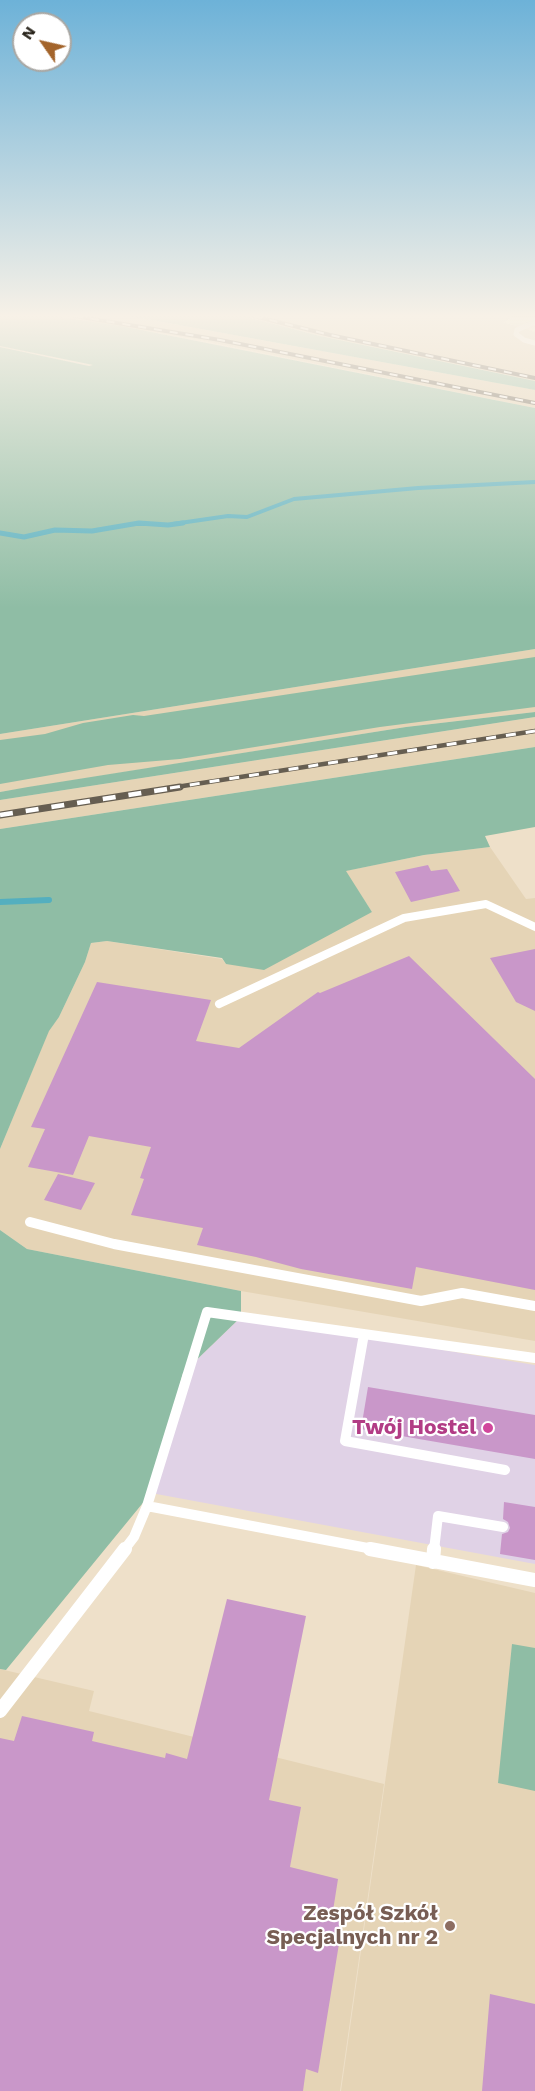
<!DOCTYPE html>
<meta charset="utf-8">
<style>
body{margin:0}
#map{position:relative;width:535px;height:2091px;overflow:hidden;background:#eee0c9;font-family:"Work Sans",sans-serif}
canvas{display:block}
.north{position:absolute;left:12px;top:12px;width:60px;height:60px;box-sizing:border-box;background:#fff;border:2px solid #a9a7a3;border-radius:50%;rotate:304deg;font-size:16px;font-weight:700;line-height:24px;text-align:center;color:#28231a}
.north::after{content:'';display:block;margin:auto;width:21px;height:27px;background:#a3642b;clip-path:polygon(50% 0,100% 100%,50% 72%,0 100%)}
</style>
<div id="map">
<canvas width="535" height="2091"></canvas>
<div class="north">N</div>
</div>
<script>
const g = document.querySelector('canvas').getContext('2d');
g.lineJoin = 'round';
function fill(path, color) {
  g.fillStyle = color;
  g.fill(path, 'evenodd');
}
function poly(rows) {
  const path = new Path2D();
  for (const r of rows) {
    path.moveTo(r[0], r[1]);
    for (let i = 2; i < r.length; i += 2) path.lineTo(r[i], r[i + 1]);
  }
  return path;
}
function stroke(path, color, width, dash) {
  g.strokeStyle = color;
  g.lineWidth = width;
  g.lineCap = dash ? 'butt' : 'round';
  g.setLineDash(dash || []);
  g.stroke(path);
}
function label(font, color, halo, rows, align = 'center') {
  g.font = font + ' "Work Sans",sans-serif';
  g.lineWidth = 4.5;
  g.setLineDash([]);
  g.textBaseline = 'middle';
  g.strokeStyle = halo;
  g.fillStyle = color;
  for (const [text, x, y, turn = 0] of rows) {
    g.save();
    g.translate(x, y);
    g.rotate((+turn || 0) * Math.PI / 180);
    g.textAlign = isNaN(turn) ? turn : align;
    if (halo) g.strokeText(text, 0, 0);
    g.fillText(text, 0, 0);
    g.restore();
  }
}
const commercial = poly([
 [241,1317,535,1365,535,1564,151,1493,183,1373]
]);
const built = poly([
 [51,316,130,316,535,390,535,408,189,338],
 [243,316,514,316,503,322,535,332,535,381,320,336],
 [535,649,535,712,406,727,0,792,0,734],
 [535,717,535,747,0,829,0,800],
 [490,847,526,899,535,898,535,1341,241,1291,27,1249,0,1230,0,1149,49,1030,59,1017,85,962,91,943,107,941,222,959,226,964,372,912,345,871,424,855],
 [416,1565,535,1593,535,2091,341,2091],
 [0,1669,94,1691,89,1711,384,1784,340,2091,0,2091]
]);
const green = poly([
 [0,316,51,316,121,326,535,408,535,649,0,734,0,347,89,366,93,365,0,346],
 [130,316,243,316,320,336,535,381,535,390],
 [535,657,535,707,380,727,180,759,108,765,0,784,0,740,45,734,83,723,133,715,144,716],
 [535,712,535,717,0,800,0,792,28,787,406,727],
 [535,747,535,827,485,836,490,847,424,855,346,871,372,912,264,970,226,964,222,958,107,941,91,943,85,962,59,1017,49,1031,0,1149,0,829],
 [0,1230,27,1249,241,1291,241,1317,183,1373,151,1493,6,1670,0,1669],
 [512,1644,535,1648,535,1791,498,1783]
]);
const streamFar2 = poly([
 [132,524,157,524],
 [173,524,228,516,247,517,294,499,418,488,535,482]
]);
const streamFar1 = poly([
 [0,533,24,537,55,530,92,531,139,523,168,525,183,523]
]);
const stream = poly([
 [0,902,49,900]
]);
const building = poly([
 [428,865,431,871,447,869,460,891,411,902,395,872],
 [535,949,535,1011,516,1002,490,958],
 [409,956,535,1079,535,1290,416,1267,412,1289,301,1269,256,1257,197,1245,203,1228,131,1215,144,1179,140,1178,151,1147,89,1136,73,1175,28,1167,45,1129,31,1127,97,982,211,1000,196,1041,239,1048,318,992,320,993],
 [58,1174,95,1183,81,1210,44,1200],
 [368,1387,535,1415,535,1459,361,1429],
 [504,1502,535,1507,535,1560,500,1554,502,1534,508,1532,510,1528,508,1522,503,1519],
 [227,1599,306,1616,269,1800,301,1807,290,1867,338,1879,332,1917,343,1919,318,2073,306,2069,303,2091,0,2091,0,1738,14,1741,22,1716,94,1732,92,1741,165,1758,166,1753,187,1759],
 [490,1994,535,2004,535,2091,482,2091]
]);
const serviceFar3 = poly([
 [535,322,517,330,516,334,524,340,535,343]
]);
const serviceFar2 = poly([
 [219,1004,404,918,486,904,535,927]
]);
const serviceFar1 = poly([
 [30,1222,114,1244,421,1301,462,1293,535,1306],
 [364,1334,345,1441,505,1470],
 [147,1506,207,1312,535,1358],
 [124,1550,134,1537,147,1506,378,1550],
 [434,1550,438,1516,503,1527]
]);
const service = poly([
 [370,1549,535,1580],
 [433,1562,434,1549],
 [0,1711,125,1549]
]);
const railFar2 = poly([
 [75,316,220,340,535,403],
 [254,316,330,335,535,378]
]);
const railFar1 = poly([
 [170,788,535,731]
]);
const rail = poly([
 [0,815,180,787]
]);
const markers = [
 [488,1428,6,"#d1479c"],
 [450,1926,6,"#8d6e63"]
];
const nearHotelnames = [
 ["Twój Hostel",476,1428]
];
const nearEducationnames = [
 ["Zespół Szkół",438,1914],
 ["Specjalnych nr 2",438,1938]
];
fill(commercial, '#e0d2e6');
fill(built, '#e5d4b6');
fill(green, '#8fbda5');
stroke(streamFar2, '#54afbf', 4);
stroke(streamFar1, '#54afbf', 5);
stroke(stream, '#54afbf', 6);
fill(building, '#c997c9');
stroke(serviceFar3, '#fff', 5);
stroke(serviceFar2, '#fff', 8);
stroke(serviceFar1, '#fff', 10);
stroke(service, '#fff', 14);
stroke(railFar2, '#665e51', 4);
stroke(railFar1, '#665e51', 4.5);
stroke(rail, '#665e51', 7);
stroke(railFar2, '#fff', 2, [8]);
stroke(railFar1, '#fff', 3, [10]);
stroke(rail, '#fff', 4.5, [13]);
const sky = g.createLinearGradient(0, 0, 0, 608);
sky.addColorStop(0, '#6db2d8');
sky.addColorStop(0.52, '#f7f1e7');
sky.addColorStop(1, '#f7f1e700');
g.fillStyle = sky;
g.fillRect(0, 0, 535, 608);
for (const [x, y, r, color] of markers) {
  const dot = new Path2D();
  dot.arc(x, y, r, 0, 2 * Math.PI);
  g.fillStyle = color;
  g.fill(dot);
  stroke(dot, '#fff', 2);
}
label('bold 21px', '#b23c85', '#fff', nearHotelnames, 'right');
label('bold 21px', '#785e54', '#fff', nearEducationnames, 'right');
</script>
